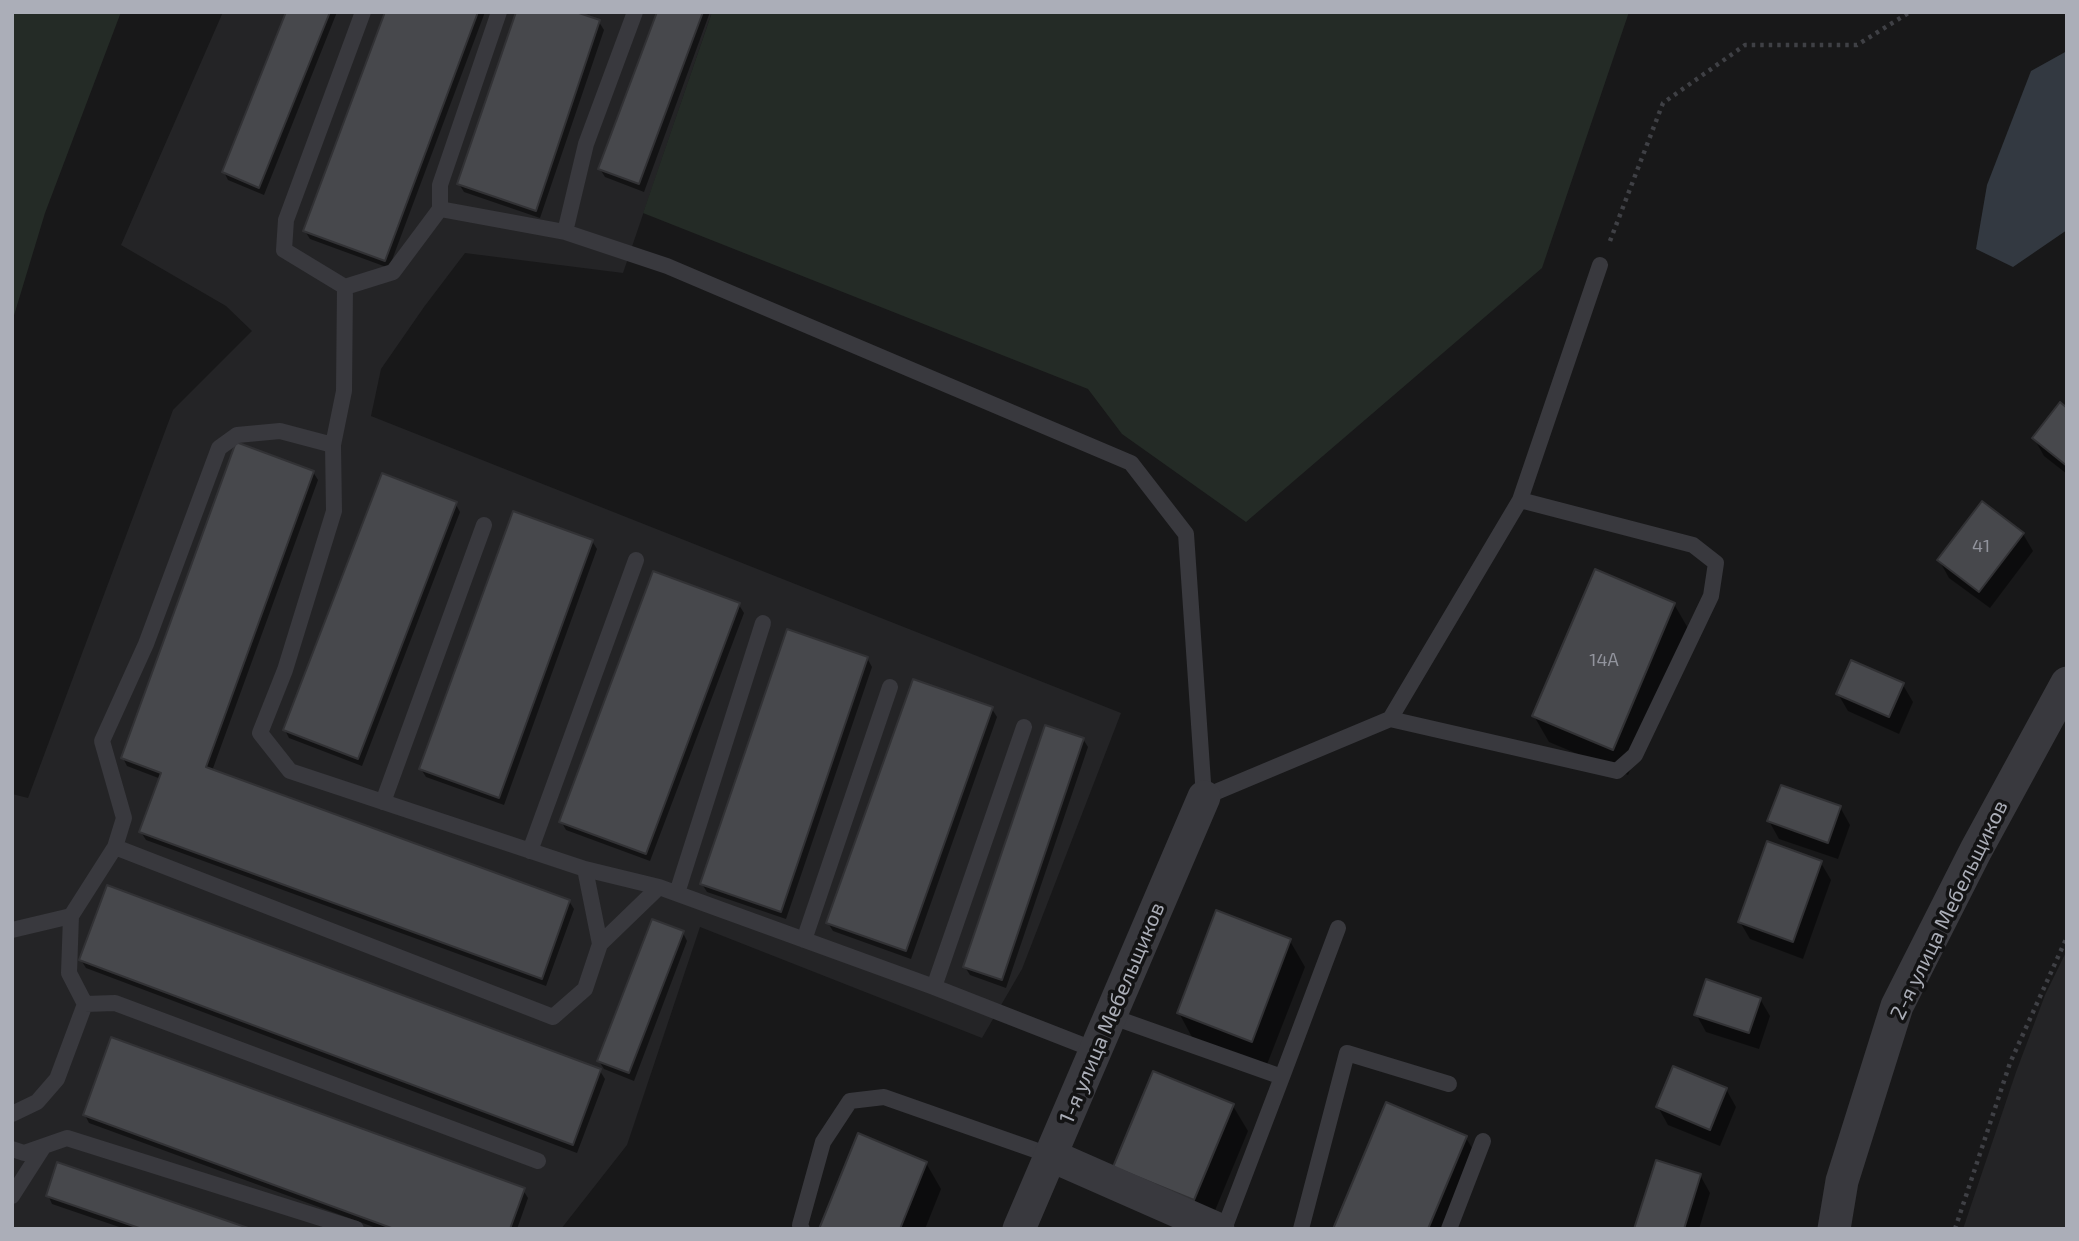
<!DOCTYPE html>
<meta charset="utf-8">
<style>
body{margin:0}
#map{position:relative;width:2079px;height:1241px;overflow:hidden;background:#181819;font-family:"Exo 2",sans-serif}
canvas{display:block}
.frame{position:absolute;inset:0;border:14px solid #abaeb8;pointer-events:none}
</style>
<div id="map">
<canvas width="2079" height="1241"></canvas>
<div class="frame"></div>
</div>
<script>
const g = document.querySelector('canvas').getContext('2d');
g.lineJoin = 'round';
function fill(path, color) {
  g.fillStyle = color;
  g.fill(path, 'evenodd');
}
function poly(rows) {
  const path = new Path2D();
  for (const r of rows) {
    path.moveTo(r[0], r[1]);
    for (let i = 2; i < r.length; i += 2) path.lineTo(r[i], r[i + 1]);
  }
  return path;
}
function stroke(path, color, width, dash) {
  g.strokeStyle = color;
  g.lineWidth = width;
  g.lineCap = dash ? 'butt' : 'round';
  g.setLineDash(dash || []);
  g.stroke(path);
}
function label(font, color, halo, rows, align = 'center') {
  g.font = font + ' "Exo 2",sans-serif';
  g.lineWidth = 7;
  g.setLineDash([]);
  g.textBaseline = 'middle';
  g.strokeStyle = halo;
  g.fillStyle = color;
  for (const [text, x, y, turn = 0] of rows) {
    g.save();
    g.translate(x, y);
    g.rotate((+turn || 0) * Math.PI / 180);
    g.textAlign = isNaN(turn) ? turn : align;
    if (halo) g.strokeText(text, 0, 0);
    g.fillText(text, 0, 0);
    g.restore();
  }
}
const built = poly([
 [223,12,712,12,623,273,465,253,424,307,381,369,371,416,1121,713,1022,969,982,1038,700,927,627,1145,561,1229,12,1229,12,794,28,798,173,410,252,331,226,306,121,245],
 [2067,950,2067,1229,1963,1229,2016,1072,2045,995]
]);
const green = poly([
 [12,12,121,12,45,213,12,322],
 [712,12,1629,12,1542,268,1246,522,1122,434,1088,389,643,213]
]);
const water = poly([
 [2067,51,2067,230,2013,267,1976,249,1987,185,2031,71]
]);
const shadow = poly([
 [288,12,337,12,264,195,228,180,224,172],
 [387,12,485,12,389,268,310,239,305,231],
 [658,12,710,12,644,192,605,177,600,169],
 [599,22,604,30,540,218,464,192,459,184],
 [2067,410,2067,474,2044,456,2034,438],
 [313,472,318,480,212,771,569,901,574,909,546,986,146,840,141,832,161,779,127,766,123,758],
 [455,503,460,512,362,766,289,738,285,730],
 [2023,534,2033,551,1990,608,1949,578,1939,560],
 [592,541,597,549,504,805,426,777,421,769],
 [1674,604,1689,630,1628,775,1549,742,1534,716],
 [739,605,744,613,650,861,566,830,561,821],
 [867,658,872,667,786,919,707,892,702,884],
 [1903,685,1913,702,1899,734,1848,711,1838,694],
 [992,709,997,717,911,959,833,931,828,923],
 [1083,739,1088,747,1006,988,970,975,965,967],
 [1840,807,1850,825,1838,859,1779,839,1769,821],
 [1821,863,1831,880,1803,959,1750,939,1740,922],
 [683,933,687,941,634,1081,604,1069,599,1061],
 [1290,941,1305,967,1266,1067,1193,1039,1179,1013],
 [81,960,600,1071,605,1079,577,1153,86,968],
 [1760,999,1770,1016,1759,1049,1706,1032,1696,1014],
 [1726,1089,1736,1107,1720,1146,1668,1125,1658,1107],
 [1233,1106,1248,1131,1209,1225,1130,1193],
 [85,1115,523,1190,528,1198,517,1229,379,1229,89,1123],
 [1466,1138,1481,1163,1453,1229,1335,1229],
 [926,1163,941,1189,925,1229,821,1229],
 [1700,1175,1710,1193,1699,1229,1636,1229],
 [48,1195,245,1229,125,1229,52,1204]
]);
const building = poly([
 [286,12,330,12,259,188,222,172,286,12],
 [385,12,478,12,385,261,303,231,385,12],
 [516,12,576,12,600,20,536,211,457,184,516,12],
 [657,12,703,12,639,184,598,169,657,12],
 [2060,402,2067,408,2067,466,2032,438,2060,402],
 [236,442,314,471,206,767,570,900,542,979,139,832,161,773,121,758,236,442],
 [382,473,457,502,358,759,283,730,382,473],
 [1982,501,2024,533,1979,592,1937,560,1982,501],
 [513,511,593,540,499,798,419,769,513,511],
 [1595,569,1675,603,1613,750,1532,716,1595,569],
 [653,571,740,603,646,854,559,822,653,571],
 [787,629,868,657,781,912,700,884,787,629],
 [1851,660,1904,683,1889,717,1836,694,1851,660],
 [913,679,993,707,906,951,826,923,913,679],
 [1045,725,1084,738,1002,980,963,967,1045,725],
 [1781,785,1841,806,1828,843,1767,821,1781,785],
 [1767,841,1822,861,1793,942,1738,922,1767,841],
 [107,885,601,1069,573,1145,79,960,107,885],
 [1216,910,1291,939,1252,1042,1177,1013,1216,910],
 [652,919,684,931,629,1073,597,1061,652,919],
 [1706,979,1761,998,1749,1033,1694,1015,1706,979],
 [111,1037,525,1188,510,1229,394,1229,83,1115,111,1037],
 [1673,1066,1727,1088,1710,1130,1656,1107,1673,1066],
 [1153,1071,1234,1104,1194,1200,1113,1167,1153,1071],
 [1386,1102,1467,1136,1428,1229,1333,1229,1386,1102],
 [858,1133,927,1162,900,1229,819,1229,858,1133],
 [1656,1160,1701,1174,1684,1229,1634,1229,1656,1160],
 [57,1162,251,1229,142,1229,46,1196,57,1162]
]);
const path = poly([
 [1610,241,1663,103,1745,45,1857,45,1910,12],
 [1955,1229,2010,1063,2067,937]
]);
const service = poly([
 [440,209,440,185,499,12],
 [565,232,586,144,635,12],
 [345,287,393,272,440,209,565,232,667,266,1131,463,1186,534,1204,797,1390,719,1617,771,1635,755,1711,596,1716,563,1693,545,1520,500],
 [333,445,344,391,345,287,284,250,286,220,363,12],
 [1390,719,1520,500,1600,265],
 [383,802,484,525],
 [115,847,553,1017,585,989,600,944,585,869],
 [530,851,636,560],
 [677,893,763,623],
 [71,916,115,847,124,818,102,741,146,644,219,448,237,435,280,431,333,445,334,511,285,670,260,733,290,771,585,869,659,887,934,987,1095,1050],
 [12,930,71,916,69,973,85,1004,57,1079,37,1102,12,1114],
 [804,940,890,687],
 [600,944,659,887],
 [934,987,1024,727],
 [85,1004,115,1003,538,1161],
 [1110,1016,1282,1077,1224,1229],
 [1282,1077,1338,928],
 [12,1149,24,1153,67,1138,356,1229],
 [12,1196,44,1146],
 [802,1229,800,1225,823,1142,850,1101,884,1097,1052,1156],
 [1301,1229,1347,1053,1449,1084],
 [1449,1229,1483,1141]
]);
const minor = poly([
 [1052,1156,1218,1229],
 [1019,1229,1204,797],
 [1834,1229,1842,1181,1897,1006,1976,850,2067,683]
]);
const numberNames = [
 ["41",1981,546],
 ["14А",1604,660]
];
const streetNames = [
 ["2-я улица Мебельщиков",1949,910,-64],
 ["1-я улица Мебельщиков",1112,1013,-67]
];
fill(built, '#242426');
fill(green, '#242b26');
fill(water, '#333941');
fill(shadow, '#0007');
fill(building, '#47484c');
stroke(building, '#323235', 2);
stroke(path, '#3f4045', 4.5, [3.5, 5]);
stroke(service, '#39393e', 16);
stroke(minor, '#39393e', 33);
label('18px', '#92949d', null, numberNames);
label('21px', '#abaeb8', '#131314', streetNames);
</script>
